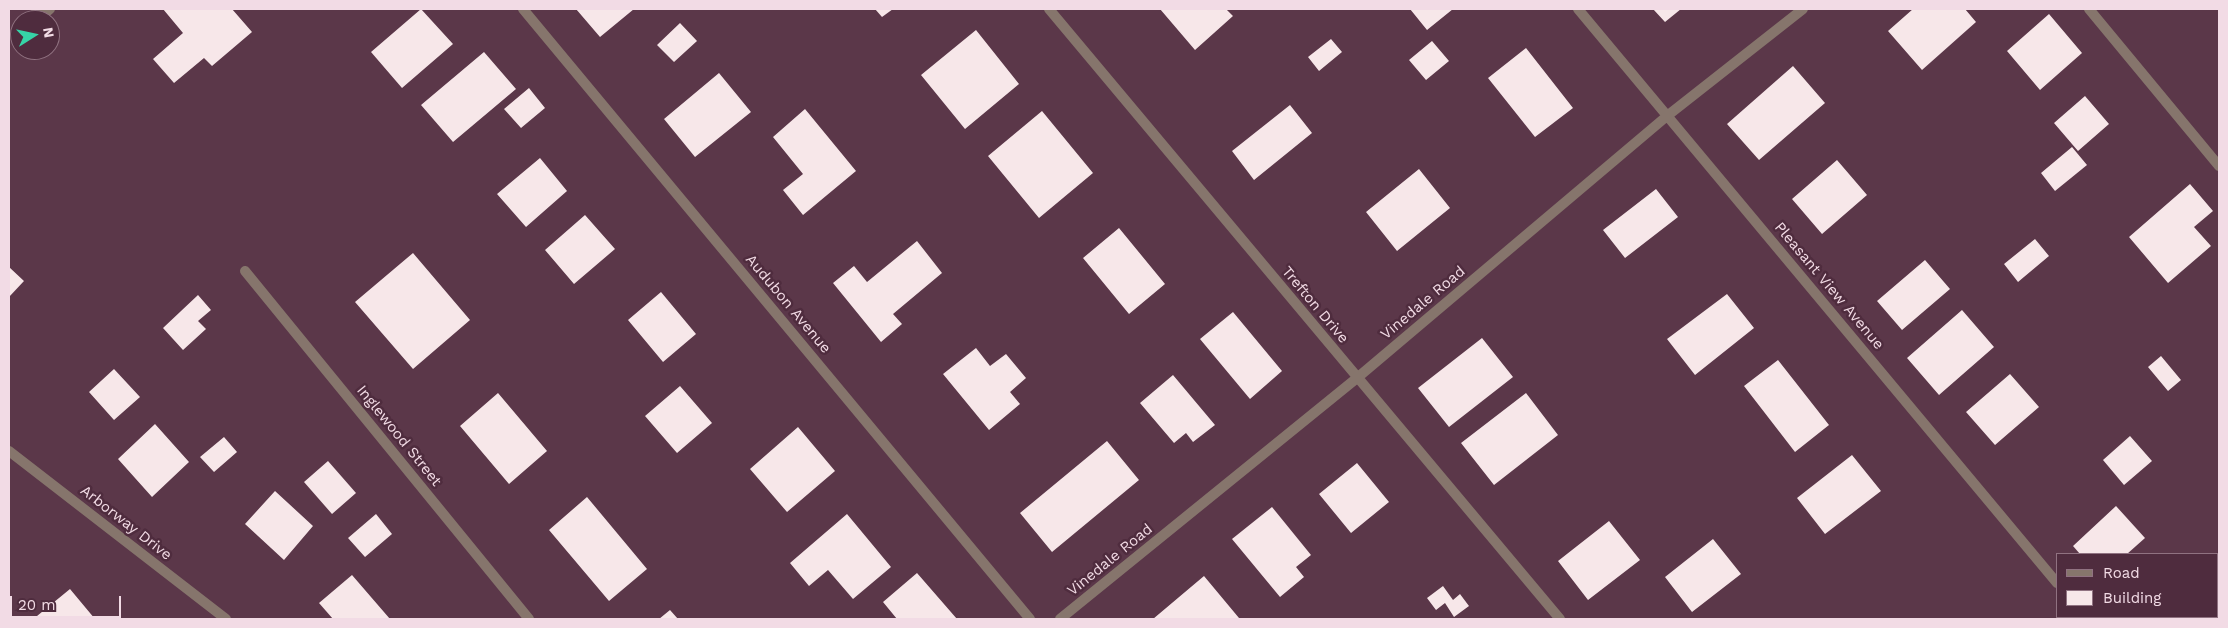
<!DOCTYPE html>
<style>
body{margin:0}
#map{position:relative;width:2228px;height:628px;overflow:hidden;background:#5b3749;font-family:"Work Sans",sans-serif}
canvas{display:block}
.frame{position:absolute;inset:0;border:10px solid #f2dbe5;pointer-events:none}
.legend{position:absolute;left:2056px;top:553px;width:162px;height:65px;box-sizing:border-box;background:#4f2c3e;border:1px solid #907281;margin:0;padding:6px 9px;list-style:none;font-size:15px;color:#f2dbe5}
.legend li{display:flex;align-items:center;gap:10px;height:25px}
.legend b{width:25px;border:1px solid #907281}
.north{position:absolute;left:10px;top:10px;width:50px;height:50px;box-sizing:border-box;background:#4f2c3e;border:1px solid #907281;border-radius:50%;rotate:80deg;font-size:14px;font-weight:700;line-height:20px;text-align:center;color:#f2dbe5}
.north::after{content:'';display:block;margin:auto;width:18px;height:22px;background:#36d4a7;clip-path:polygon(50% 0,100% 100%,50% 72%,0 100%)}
.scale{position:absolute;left:10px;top:596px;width:111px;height:22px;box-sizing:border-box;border:2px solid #f2dbe5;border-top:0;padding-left:6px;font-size:15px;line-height:18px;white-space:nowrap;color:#f2dbe5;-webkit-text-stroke:4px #4f2c3e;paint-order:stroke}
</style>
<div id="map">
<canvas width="2228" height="628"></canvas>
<div class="frame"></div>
<ul class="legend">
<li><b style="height:6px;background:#86756c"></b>Road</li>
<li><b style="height:14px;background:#f7e7e9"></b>Building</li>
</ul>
<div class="north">N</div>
<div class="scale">20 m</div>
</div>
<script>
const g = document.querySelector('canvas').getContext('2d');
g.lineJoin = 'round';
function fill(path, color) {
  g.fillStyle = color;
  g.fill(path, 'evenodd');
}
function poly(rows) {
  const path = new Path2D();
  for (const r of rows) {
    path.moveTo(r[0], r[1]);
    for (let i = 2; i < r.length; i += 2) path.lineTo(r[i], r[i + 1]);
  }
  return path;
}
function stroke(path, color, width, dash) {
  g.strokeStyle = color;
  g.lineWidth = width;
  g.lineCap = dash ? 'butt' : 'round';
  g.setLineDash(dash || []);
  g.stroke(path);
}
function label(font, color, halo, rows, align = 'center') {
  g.font = font + ' "Work Sans",sans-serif';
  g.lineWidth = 5;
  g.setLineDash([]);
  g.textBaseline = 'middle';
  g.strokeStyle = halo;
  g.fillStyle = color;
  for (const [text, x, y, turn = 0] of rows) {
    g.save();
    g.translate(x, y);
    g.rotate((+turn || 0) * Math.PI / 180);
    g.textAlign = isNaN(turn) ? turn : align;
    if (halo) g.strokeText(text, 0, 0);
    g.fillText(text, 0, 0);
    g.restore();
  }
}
const building = poly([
 [163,9,232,9,252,32,212,66,204,58,174,83,153,59,183,33],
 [421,9,453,44,402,88,371,52],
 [576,9,634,9,600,37],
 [875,9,893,9,882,17],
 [1160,9,1226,9,1233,16,1195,50],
 [1410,9,1453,9,1427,30],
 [1653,9,1681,9,1665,22],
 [1913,9,1965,9,1976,22,1922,70,1888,31],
 [2049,14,2082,53,2040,90,2007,51],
 [680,23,697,41,674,62,657,45],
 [976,30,1019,84,965,129,921,75],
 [1331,39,1342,52,1319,71,1308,57],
 [1432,41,1449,61,1426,80,1409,60],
 [1526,48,1573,108,1535,137,1488,78],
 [484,52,516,89,453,142,421,105],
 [1793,66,1825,103,1759,160,1727,124],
 [719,73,751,112,695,157,664,119],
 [529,88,545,108,521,128,504,109],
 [2085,96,2109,124,2078,151,2054,123],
 [1290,105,1312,133,1254,180,1232,151],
 [805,109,856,171,803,215,783,190,803,174,773,137],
 [1042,111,1093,173,1039,218,988,156],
 [2072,147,2087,165,2055,191,2041,173],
 [540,158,567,191,526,227,497,194],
 [1837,160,1867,195,1822,234,1792,199],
 [1419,169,1450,208,1397,251,1366,212],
 [2190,184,2213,211,2194,227,2211,246,2168,283,2129,237],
 [1656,189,1678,217,1625,258,1603,230],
 [585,215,615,249,574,284,545,250],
 [1119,228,1165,284,1129,314,1083,258],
 [2035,239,2049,256,2018,282,2004,264],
 [917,241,942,273,893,314,902,324,881,342,833,283,854,266,867,282],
 [413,253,470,320,413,369,355,302],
 [1925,260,1950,289,1902,330,1877,301],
 [9,267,24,281,9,297],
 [661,292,696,334,663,362,628,320],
 [1727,294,1754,328,1695,375,1667,339],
 [198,295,211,310,198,321,206,329,183,350,163,328],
 [1962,310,1994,347,1939,395,1907,358],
 [1233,312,1282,371,1250,399,1200,339],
 [1482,338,1513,377,1449,427,1418,388],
 [976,348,990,366,1006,354,1026,378,1010,392,1020,404,989,430,943,374],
 [2161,356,2181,380,2168,391,2148,367],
 [1778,360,1829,425,1795,452,1744,386],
 [114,369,140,397,114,420,89,392],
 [2010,374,2039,407,1995,445,1966,412],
 [1173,375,1215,425,1193,442,1186,433,1174,443,1140,403],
 [680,386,712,423,677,453,645,416],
 [498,393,547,451,509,484,460,426],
 [1526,393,1558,435,1494,485,1461,443],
 [155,424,189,462,152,497,118,459],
 [798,427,835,471,787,512,750,469],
 [2130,436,2152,461,2124,485,2103,460],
 [224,437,237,452,214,472,200,457],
 [1107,441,1139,480,1052,552,1020,513],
 [1852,455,1881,491,1825,534,1797,498],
 [328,461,356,493,332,514,304,482],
 [1357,463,1389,502,1351,533,1319,494],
 [275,491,313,526,284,560,245,524],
 [587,497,647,569,609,601,549,530],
 [2116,506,2145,538,2127,554,2080,554,2073,546],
 [1272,507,1311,555,1296,567,1304,577,1280,597,1232,539],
 [376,514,392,534,365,557,348,538],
 [847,514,891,567,853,599,828,570,809,586,790,563],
 [1609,521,1640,560,1588,600,1558,561],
 [1713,539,1741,574,1692,612,1665,577],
 [917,573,957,619,897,619,883,602],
 [352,575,390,619,333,619,319,603],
 [1204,576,1239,618,1153,619],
 [1443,586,1453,600,1460,594,1469,606,1454,617,1445,603,1436,610,1427,598],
 [70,589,95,619,40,619,37,616],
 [670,610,678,619,659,619]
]);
const minor = poly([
 [36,9,42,16,50,9],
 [523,9,1030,619],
 [1049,9,1560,619],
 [1578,9,2057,583],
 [2089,9,2219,166],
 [245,271,529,619],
 [9,451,226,619],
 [2085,617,2087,619],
 [1060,619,1357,378,1667,116,1803,9]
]);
const streetNames = [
 ["Pleasant View Avenue",1829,286,50],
 ["Vinedale Road",1423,303,-40],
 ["Audubon Avenue",788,304,50],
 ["Trefton Drive",1315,305,50],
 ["Inglewood Street",399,436,51],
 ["Arborway Drive",126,523,38],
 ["Vinedale Road",1110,560,-39]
];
fill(building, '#f7e7e9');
stroke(minor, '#86756c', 10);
label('15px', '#f2dbe5', '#4f2c3e', streetNames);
</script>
